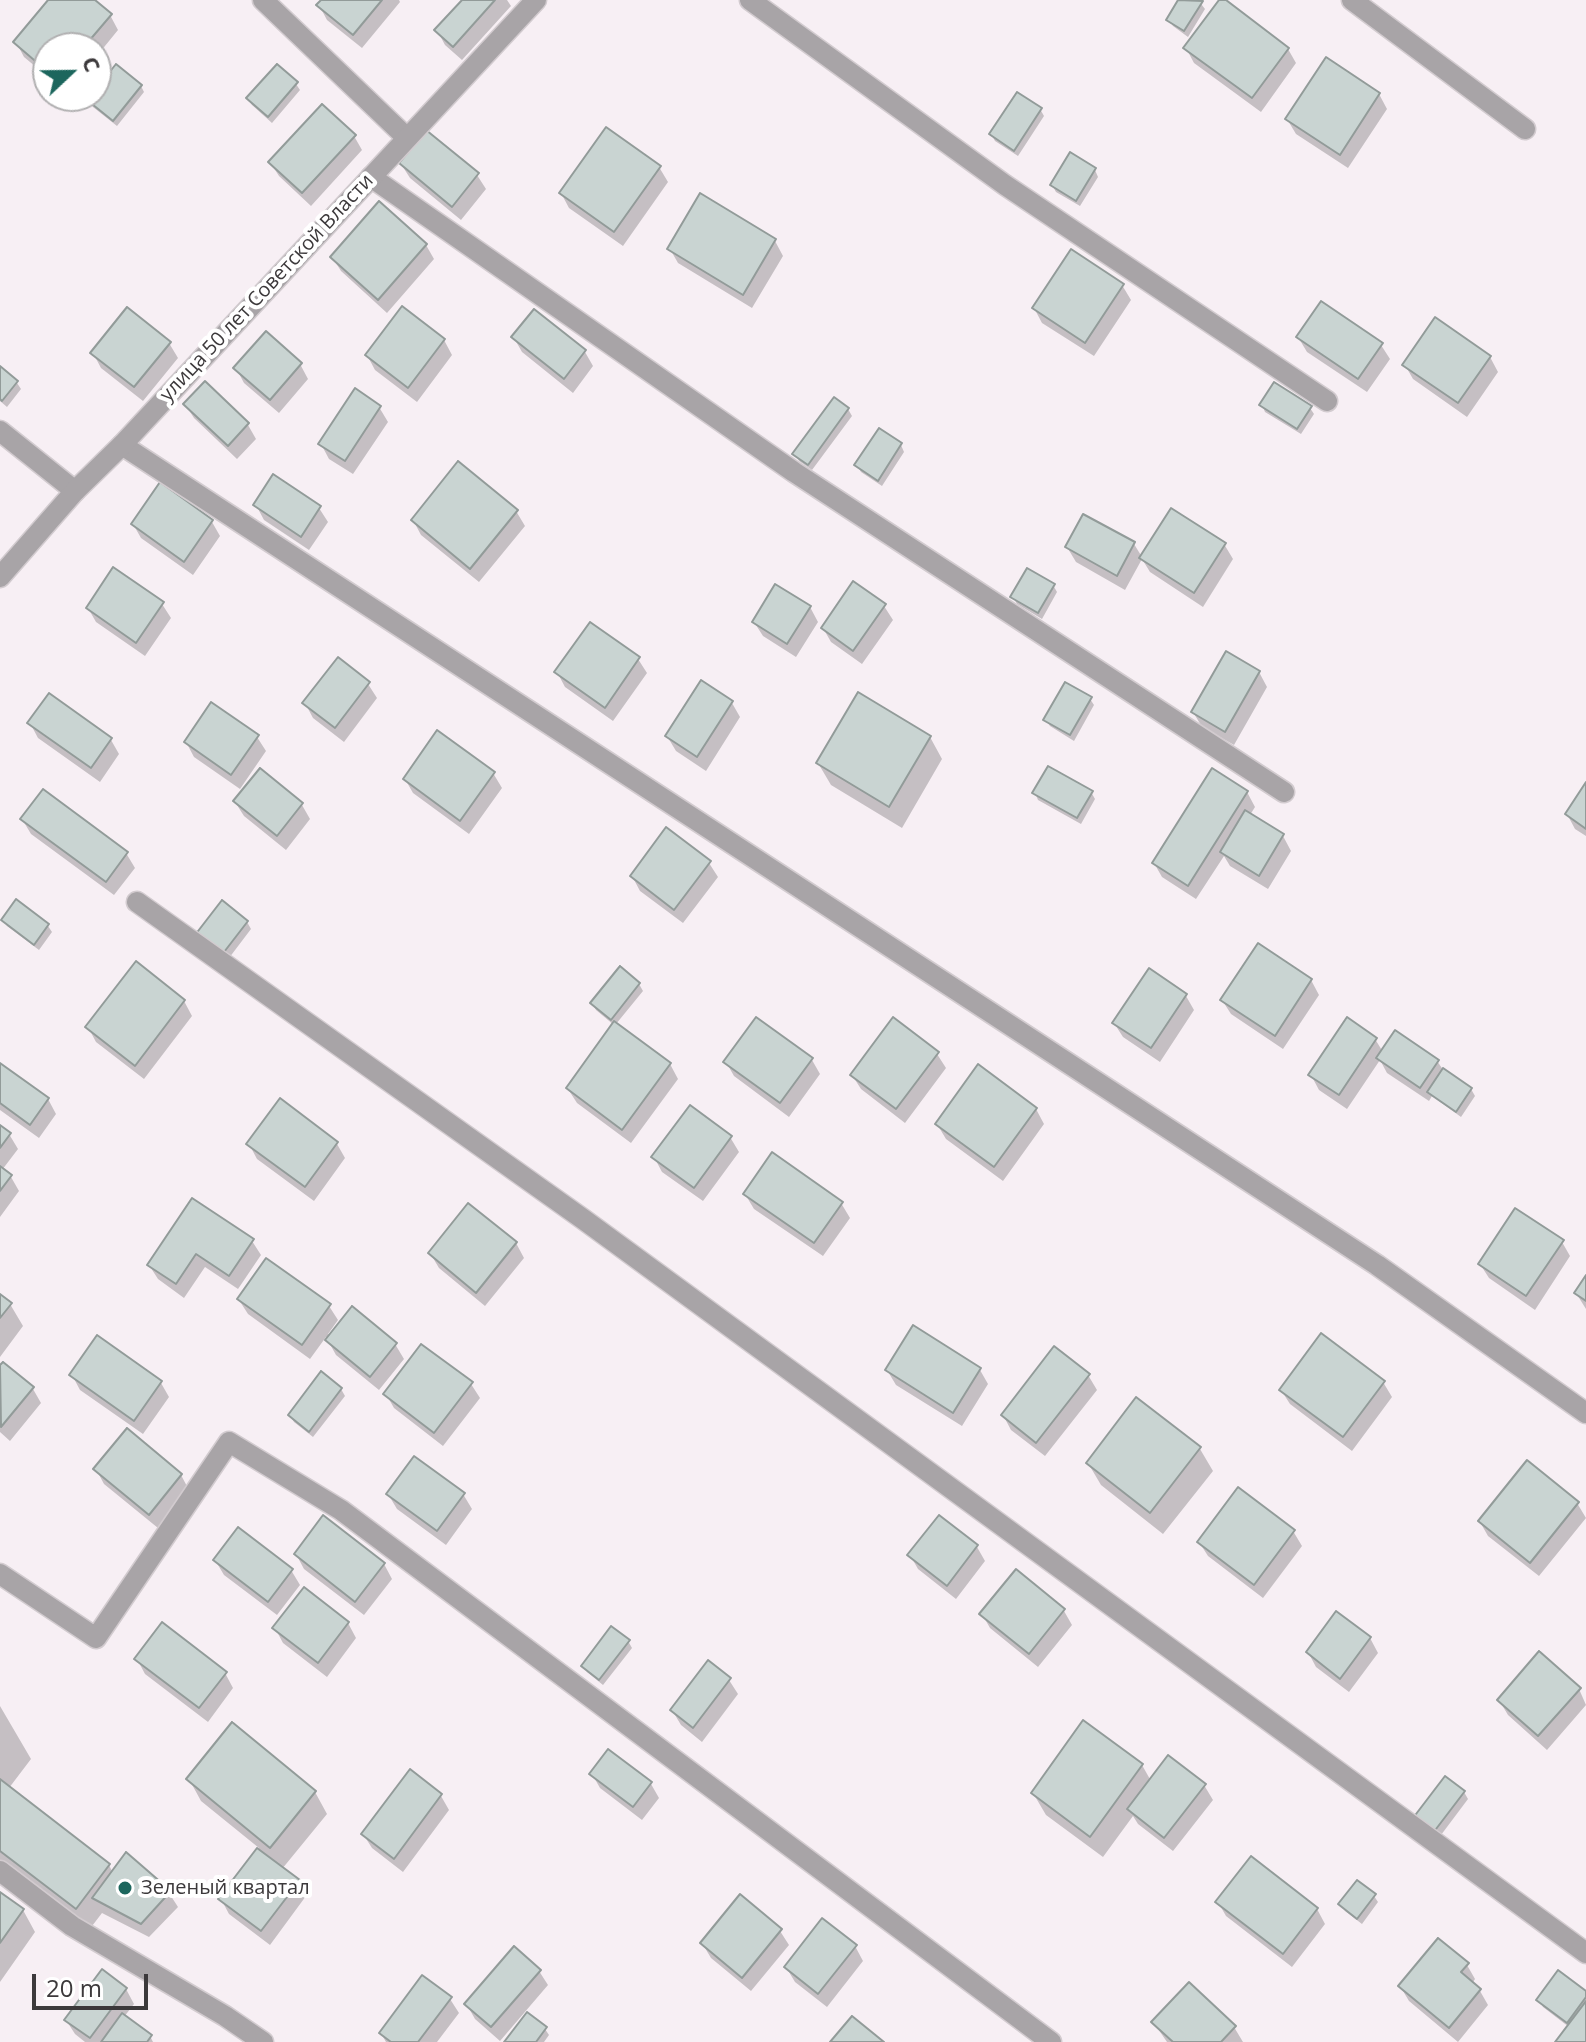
<!DOCTYPE html>
<meta charset="utf-8">
<style>
body{margin:0}
#map{position:relative;width:1586px;height:2042px;overflow:hidden;background:#f7eff4;font-family:"Open Sans",sans-serif}
canvas{display:block}
.north{position:absolute;left:32px;top:32px;width:80px;height:80px;box-sizing:border-box;background:#fff;border:2px solid #b1b0b1;border-radius:50%;rotate:68deg;font-size:22px;font-weight:700;line-height:32px;text-align:center;color:#3c393b}
.north::after{content:'';display:block;margin:auto;width:28px;height:36px;background:#1c665d;clip-path:polygon(50% 0,100% 100%,50% 72%,0 100%)}
.scale{position:absolute;left:32px;top:1974px;width:116px;height:36px;box-sizing:border-box;border:4px solid #3c393b;border-top:0;padding-left:10px;font-size:24px;line-height:28px;white-space:nowrap;color:#3c393b;-webkit-text-stroke:6px #fff;paint-order:stroke}
</style>
<div id="map">
<canvas width="1586" height="2042"></canvas>
<div class="north">С</div>
<div class="scale">20 m</div>
</div>
<script>
const g = document.querySelector('canvas').getContext('2d');
g.lineJoin = 'round';
function fill(path, color) {
  g.fillStyle = color;
  g.fill(path, 'evenodd');
}
function poly(rows) {
  const path = new Path2D();
  for (const r of rows) {
    path.moveTo(r[0], r[1]);
    for (let i = 2; i < r.length; i += 2) path.lineTo(r[i], r[i + 1]);
  }
  return path;
}
function stroke(path, color, width, dash) {
  g.strokeStyle = color;
  g.lineWidth = width;
  g.lineCap = dash ? 'butt' : 'round';
  g.setLineDash(dash || []);
  g.stroke(path);
}
function label(font, color, halo, rows, align = 'center') {
  g.font = font + ' "Open Sans",sans-serif';
  g.lineWidth = 8;
  g.setLineDash([]);
  g.textBaseline = 'middle';
  g.strokeStyle = halo;
  g.fillStyle = color;
  for (const [text, x, y, turn = 0] of rows) {
    g.save();
    g.translate(x, y);
    g.rotate((+turn || 0) * Math.PI / 180);
    g.textAlign = isNaN(turn) ? turn : align;
    if (halo) g.strokeText(text, 0, 0);
    g.fillText(text, 0, 0);
    g.restore();
  }
}
const shadow = poly([
 [51,0,92,0,110,15,118,30,96,57,96,48,48,48,48,77,24,57,16,42],
 [323,0,399,0,400,2,362,48,327,20,319,5],
 [464,0,507,0,511,6,462,60,445,45,437,30],
 [1181,0,1198,0,1205,9,1188,37,1173,26,1169,20],
 [1222,0,1288,49,1296,63,1261,112,1194,63,1186,48],
 [296,84,300,90,272,123,252,105,248,99],
 [141,86,144,92,117,126,93,107,89,100,96,96,96,92],
 [1379,94,1387,109,1348,168,1296,134,1287,119],
 [1040,109,1044,116,1018,156,995,141,991,134],
 [354,136,362,150,311,206,279,176,270,162],
 [401,164,477,175,486,189,461,220,410,178],
 [659,167,668,182,623,246,569,208,561,193],
 [1095,170,1098,177,1080,206,1056,192,1052,185],
 [775,241,783,256,752,308,678,263,670,249],
 [426,245,434,259,387,313,341,271,332,257],
 [1122,285,1131,300,1094,356,1042,323,1034,308],
 [534,312,585,352,593,366,573,393,522,352,514,338],
 [1298,337,1381,345,1390,359,1367,392,1307,352],
 [444,340,452,355,417,402,375,370,367,355],
 [169,343,178,358,143,401,101,368,93,353],
 [1490,357,1498,372,1467,417,1413,379,1405,365],
 [300,364,308,379,279,413,244,383,236,368],
 [0,369,17,383,21,389,7,407,0,401],
 [205,384,248,425,256,439,237,459,194,418,185,404],
 [1262,405,1310,408,1314,414,1301,434,1265,412],
 [379,407,388,422,353,474,329,459,321,444],
 [848,409,852,416,812,470,799,461,795,454],
 [901,445,904,452,882,486,861,472,857,465],
 [256,505,319,508,328,522,309,550,264,520],
 [516,511,525,526,479,582,421,535,413,520],
 [212,522,220,536,193,575,141,538,133,524],
 [1134,544,1142,557,1224,544,1233,559,1203,607,1150,572,1142,559,1125,590,1076,562,1067,547],
 [1053,585,1057,592,1042,619,1017,604,1013,597],
 [162,604,171,618,145,656,96,622,88,608],
 [884,606,893,620,862,664,831,642,823,628],
 [810,607,818,622,796,657,763,636,754,622],
 [638,659,647,673,613,721,565,687,557,672],
 [1259,672,1267,687,1234,745,1202,727,1193,712],
 [368,684,377,698,344,742,313,718,305,703],
 [1090,699,1094,705,1074,741,1050,726,1046,720],
 [732,703,740,717,706,771,676,751,667,736],
 [30,723,111,740,119,754,100,782,38,738],
 [257,737,266,751,240,789,194,757,186,742],
 [930,737,942,759,902,828,831,785,818,763],
 [261,771,302,805,310,819,286,850,244,816,235,802],
 [493,773,502,788,469,834,413,793,405,779],
 [1586,786,1586,836,1575,829,1567,814],
 [1091,792,1095,799,1081,824,1038,800,1035,793],
 [1247,792,1255,807,1250,815,1283,836,1291,851,1268,889,1230,866,1224,856,1196,899,1162,877,1154,863],
 [22,819,126,853,135,868,114,895,31,834],
 [709,863,718,877,683,923,640,891,632,876],
 [17,902,48,926,52,932,39,950,7,926,3,920],
 [247,922,251,929,226,962,201,942],
 [620,969,639,984,643,991,616,1024,670,1064,678,1079,631,1143,577,1103,568,1089,614,1025,596,1010,592,1003],
 [1311,980,1319,995,1283,1049,1231,1014,1222,1000],
 [1186,996,1194,1010,1160,1062,1123,1037,1114,1023],
 [184,1001,192,1016,144,1079,96,1042,88,1027],
 [1375,1039,1383,1052,1437,1061,1444,1071,1471,1089,1475,1096,1461,1117,1432,1096,1429,1101,1387,1073,1380,1060,1347,1109,1319,1090,1311,1075],
 [937,1054,946,1068,905,1123,861,1089,852,1075],
 [812,1060,820,1074,789,1117,734,1076,726,1062],
 [0,1066,48,1099,56,1114,39,1138,0,1110],
 [281,1101,337,1144,345,1158,314,1201,257,1159,249,1144],
 [1036,1109,1044,1124,1003,1181,946,1139,937,1124],
 [0,1127,9,1134,18,1149,2,1170,11,1177,19,1191,0,1217],
 [730,1137,739,1152,703,1201,662,1172,654,1157],
 [745,1194,841,1203,850,1218,823,1256,754,1209],
 [252,1241,261,1255,238,1289,205,1267,184,1298,158,1279,149,1265],
 [1562,1242,1570,1256,1535,1310,1489,1278,1480,1264],
 [516,1243,524,1258,485,1306,439,1268,430,1253],
 [1586,1279,1586,1309,1576,1293],
 [0,1296,10,1304,23,1326,0,1357],
 [239,1300,329,1306,338,1320,328,1334,331,1336,395,1344,404,1359,379,1390,336,1355,326,1337,310,1359,248,1314],
 [98,1338,161,1383,169,1397,143,1434,80,1390,72,1375],
 [3,1364,33,1389,41,1403,10,1441,0,1432,0,1369],
 [887,1370,980,1370,988,1384,962,1426,896,1385],
 [1088,1375,1097,1390,1045,1456,1011,1430,1003,1415],
 [1383,1382,1392,1397,1352,1451,1290,1404,1281,1390],
 [471,1384,480,1398,443,1446,394,1408,386,1394],
 [341,1389,345,1396,313,1437,294,1422,290,1415],
 [1136,1399,1200,1449,1213,1471,1163,1534,1101,1485,1088,1463],
 [96,1469,181,1475,189,1490,158,1528,104,1484],
 [388,1494,463,1494,472,1509,446,1545,397,1509],
 [1577,1503,1586,1518,1539,1576,1488,1536,1480,1522],
 [1293,1531,1302,1546,1263,1598,1208,1556,1199,1542],
 [977,1547,985,1561,956,1599,918,1569,910,1555],
 [296,1554,384,1564,392,1579,364,1615,304,1569],
 [215,1560,291,1570,300,1585,277,1615,224,1575],
 [1016,1572,1064,1611,1072,1625,1038,1667,990,1628,982,1614],
 [348,1623,356,1638,327,1677,283,1643,275,1628],
 [1370,1638,1378,1653,1349,1692,1316,1667,1308,1652],
 [628,1641,632,1648,603,1685,587,1672,583,1666],
 [137,1659,225,1673,233,1688,208,1722,145,1674],
 [729,1680,738,1694,702,1742,681,1725,672,1710],
 [1579,1689,1586,1705,1547,1750,1508,1715,1499,1700],
 [0,1706,31,1759,9,1788,109,1865,113,1873,126,1855,169,1893,178,1907,149,1937,102,1913,89,1930,0,1862],
 [1142,1765,1151,1781,1204,1785,1213,1800,1173,1851,1138,1824,1133,1816,1103,1857,1046,1815,1033,1793],
 [592,1774,651,1784,659,1798,642,1820,600,1788],
 [189,1779,315,1792,327,1814,282,1869,298,1881,306,1896,270,1945,229,1914,221,1899,259,1848,201,1801],
 [1464,1792,1468,1799,1438,1839,1420,1825],
 [441,1796,449,1810,403,1872,372,1848,363,1834],
 [0,1894,23,1910,35,1932,0,1982],
 [1374,1896,1378,1902,1362,1924,1345,1911,1341,1904],
 [1218,1902,1317,1909,1325,1924,1292,1967,1226,1916],
 [780,1931,789,1945,751,1991,711,1958,702,1943],
 [855,1946,863,1961,827,2007,795,1982,786,1967],
 [1467,1965,1475,1979,1472,1984,1480,1991,1488,2005,1458,2042,1409,2001,1400,1986],
 [539,1971,548,1985,500,2041,475,2019,467,2005],
 [126,1989,134,2004,124,2017,150,2036,153,2042,85,2042,75,2034,66,2020],
 [1586,1993,1586,2042,1558,2042,1569,2027,1543,2007,1539,2000],
 [450,1999,459,2013,437,2042,386,2042,381,2033],
 [1154,2023,1234,2027,1243,2042,1167,2042],
 [545,2029,549,2035,544,2042,506,2042]
]);
const building = poly([
 [48,0,95,0,112,14,83,48,48,48,48,72,13,42,48,0],
 [321,0,382,0,353,35,316,5,321,0],
 [462,0,495,0,453,47,434,30,462,0],
 [1178,0,1203,1,1184,31,1166,20,1178,0],
 [1219,0,1226,0,1289,48,1252,98,1183,48,1219,0],
 [1326,57,1380,93,1340,155,1285,119,1326,57],
 [116,64,142,85,113,121,87,100,90,96,96,96,96,89,116,64],
 [277,64,298,82,268,117,246,98,277,64],
 [1017,92,1042,108,1014,151,989,134,1017,92],
 [322,104,356,135,302,193,268,162,322,104],
 [606,127,661,166,614,232,559,193,606,127],
 [426,130,479,173,452,207,399,163,426,130],
 [1070,152,1096,168,1076,201,1050,185,1070,152],
 [700,193,776,239,743,295,667,249,700,193],
 [379,201,427,244,378,300,330,257,379,201],
 [1071,249,1124,284,1085,343,1032,308,1071,249],
 [1321,301,1383,343,1358,379,1296,337,1321,301],
 [402,306,445,339,408,388,365,355,402,306],
 [127,307,171,342,134,387,90,353,127,307],
 [534,309,586,350,564,379,511,337,534,309],
 [1435,317,1491,356,1458,403,1402,365,1435,317],
 [266,331,302,363,270,400,233,368,266,331],
 [0,366,18,381,2,401,0,399,0,366],
 [205,381,249,423,228,446,183,404,205,381],
 [1274,382,1312,406,1297,429,1259,405,1274,382],
 [355,388,381,406,345,461,318,444,355,388],
 [834,397,849,408,808,465,792,454,834,397],
 [879,428,902,443,878,481,854,465,879,428],
 [458,461,518,510,470,569,411,520,458,461],
 [273,474,321,506,301,537,253,505,273,474],
 [160,482,213,520,184,562,131,524,160,482],
 [1171,508,1226,543,1194,593,1139,558,1171,508],
 [1083,514,1135,542,1117,576,1065,547,1083,514],
 [113,567,164,602,136,643,86,608,113,567],
 [1027,568,1055,584,1038,613,1010,597,1027,568],
 [853,581,886,604,853,651,821,628,853,581],
 [775,584,811,606,787,644,752,622,775,584],
 [590,622,640,657,605,708,554,672,590,622],
 [1226,651,1260,671,1225,732,1191,712,1226,651],
 [338,657,370,682,335,728,302,703,338,657],
 [701,680,733,701,697,757,665,736,701,680],
 [1065,682,1092,697,1070,735,1043,720,1065,682],
 [858,692,931,736,889,807,816,763,858,692],
 [49,693,112,738,91,768,27,723,49,693],
 [211,702,259,735,231,775,184,742,211,702],
 [437,730,495,772,460,821,403,779,437,730],
 [1048,766,1093,791,1077,818,1032,793,1048,766],
 [260,768,303,803,277,836,233,801,260,768],
 [1212,768,1248,791,1188,886,1152,863,1212,768],
 [1586,782,1586,829,1565,814,1586,782],
 [43,789,128,852,106,882,20,819,43,789],
 [1245,810,1284,834,1259,876,1220,852,1245,810],
 [666,827,711,861,674,910,630,876,666,827],
 [16,899,49,924,34,945,1,920,16,899],
 [222,900,248,921,221,956,195,935,222,900],
 [1258,943,1312,979,1275,1036,1220,1000,1258,943],
 [136,961,185,1000,135,1066,85,1027,136,961],
 [620,966,640,983,611,1020,590,1003,620,966],
 [1149,968,1187,994,1151,1048,1112,1023,1149,968],
 [756,1017,813,1058,780,1103,723,1062,756,1017],
 [893,1017,939,1052,896,1109,850,1075,893,1017],
 [1347,1017,1377,1038,1339,1095,1308,1075,1347,1017],
 [614,1021,671,1063,622,1130,566,1088,614,1021],
 [1395,1030,1439,1060,1420,1088,1376,1058,1395,1030],
 [0,1063,49,1098,30,1125,0,1103,0,1063],
 [978,1064,1037,1108,994,1167,935,1124,978,1064],
 [1443,1068,1472,1088,1456,1112,1427,1092,1443,1068],
 [280,1098,338,1142,305,1187,246,1144,280,1098],
 [690,1105,732,1136,694,1188,651,1157,690,1105],
 [0,1125,11,1133,0,1148,0,1125],
 [772,1152,843,1202,814,1243,743,1194,772,1152],
 [0,1166,12,1175,0,1191,0,1166],
 [192,1198,254,1239,229,1276,196,1254,176,1284,147,1265,192,1198],
 [468,1203,517,1242,476,1293,428,1253,468,1203],
 [1515,1208,1564,1240,1526,1296,1478,1264,1515,1208],
 [266,1258,331,1304,302,1345,237,1299,266,1258],
 [1586,1275,1586,1301,1574,1293,1586,1275],
 [0,1294,12,1303,0,1318,0,1294],
 [352,1306,397,1343,370,1377,325,1340,352,1306],
 [913,1325,981,1368,953,1413,885,1370,913,1325],
 [1321,1333,1385,1381,1343,1437,1279,1390,1321,1333],
 [97,1335,162,1381,134,1421,69,1375,97,1335],
 [421,1344,473,1382,434,1433,383,1394,421,1344],
 [1054,1346,1090,1374,1036,1443,1001,1415,1054,1346],
 [3,1362,34,1387,1,1427,0,1365,3,1362],
 [321,1371,342,1388,309,1432,288,1415,321,1371],
 [1136,1397,1201,1447,1150,1513,1086,1463,1136,1397],
 [127,1428,182,1474,149,1515,93,1469,127,1428],
 [414,1456,465,1493,437,1531,386,1494,414,1456],
 [1527,1460,1579,1502,1530,1563,1478,1521,1527,1460],
 [1238,1487,1295,1530,1254,1585,1197,1542,1238,1487],
 [323,1515,385,1563,355,1602,294,1554,323,1515],
 [939,1515,978,1545,947,1586,907,1555,939,1515],
 [238,1527,293,1569,268,1602,213,1560,238,1527],
 [1016,1569,1065,1609,1029,1654,979,1614,1016,1569],
 [304,1587,349,1622,318,1663,272,1628,304,1587],
 [1336,1611,1371,1637,1340,1679,1306,1652,1336,1611],
 [162,1622,227,1672,199,1708,134,1659,162,1622],
 [611,1626,630,1640,599,1680,581,1666,611,1626],
 [1539,1651,1581,1688,1538,1736,1497,1700,1539,1651],
 [708,1660,731,1678,693,1728,670,1710,708,1660],
 [1083,1720,1143,1764,1090,1837,1031,1793,1083,1720],
 [232,1722,316,1791,270,1848,186,1779,232,1722],
 [608,1749,652,1782,633,1807,589,1774,608,1749],
 [1168,1755,1206,1784,1164,1838,1127,1809,1168,1755],
 [410,1769,442,1794,394,1859,361,1834,410,1769],
 [1445,1776,1465,1791,1433,1833,1413,1818,1445,1776],
 [0,1779,110,1864,76,1909,0,1851,0,1779],
 [257,1848,300,1880,261,1931,218,1899,257,1848],
 [126,1852,171,1891,141,1924,92,1898,126,1852],
 [1251,1856,1318,1908,1283,1954,1215,1902,1251,1856],
 [1357,1880,1376,1894,1357,1919,1338,1904,1357,1880],
 [0,1892,24,1909,0,1943,0,1892],
 [740,1894,782,1929,742,1978,700,1943,740,1894],
 [822,1918,857,1945,818,1994,784,1967,822,1918],
 [1438,1938,1469,1963,1461,1972,1481,1989,1449,2028,1398,1986,1438,1938],
 [514,1946,541,1970,491,2027,464,2004,514,1946],
 [102,1969,127,1988,90,2038,64,2020,102,1969],
 [1558,1970,1586,1991,1586,1997,1567,2023,1536,2000,1558,1970],
 [422,1975,452,1997,418,2042,391,2042,379,2033,422,1975],
 [1189,1982,1236,2026,1221,2042,1173,2042,1151,2022,1189,1982],
 [1586,2001,1586,2042,1555,2042,1586,2001],
 [527,2012,547,2027,536,2042,504,2042,527,2012],
 [122,2013,152,2035,147,2042,101,2042,122,2013],
 [852,2016,884,2042,830,2042,852,2016]
]);
const service = poly([
 [263,0,406,137],
 [750,0,1005,185,1327,401],
 [1352,0,1525,129],
 [371,177,794,472,1284,792],
 [0,431,75,491],
 [122,445,1377,1265,1586,1413],
 [137,902,583,1219,1586,1953],
 [0,1574,96,1638,229,1442,341,1510,1051,2042],
 [0,1871,72,1926,225,2016,263,2042]
]);
const minor = poly([
 [0,577,75,491,122,445,536,0]
]);
const markers = [
 [125,1888,8,"#1c665d"]
];
const streetNames = [
 ["улица 50 лет Советской Власти",267,288,-47]
];
const poiNames = [
 ["Зеленый квартал",141,1888]
];
fill(shadow, '#0003');
fill(building, '#c9d4d2');
stroke(building, '#929b99', 2);
stroke(service, '#d2cbcf', 23);
stroke(minor, '#d2cbcf', 23);
stroke(service, '#a8a4a7', 20);
stroke(minor, '#a8a4a7', 20);
for (const [x, y, r, color] of markers) {
  const dot = new Path2D();
  dot.arc(x, y, r, 0, 2 * Math.PI);
  g.fillStyle = color;
  g.fill(dot);
  stroke(dot, '#fff', 3);
}
label('20px', '#3c393b', '#fff', streetNames);
label('20px', '#3c393b', '#fff', poiNames, 'left');
</script>
